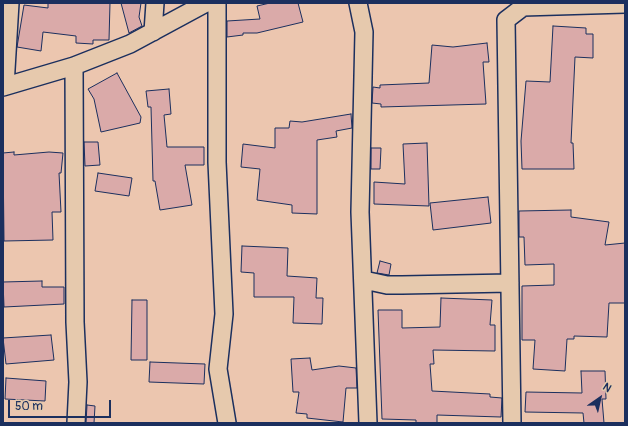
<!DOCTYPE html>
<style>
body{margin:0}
#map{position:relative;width:628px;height:426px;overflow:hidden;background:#ecc6af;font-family:Pangolin,sans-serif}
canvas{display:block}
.frame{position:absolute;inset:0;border:4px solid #1b2f5e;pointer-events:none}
.north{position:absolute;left:580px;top:378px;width:40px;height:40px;-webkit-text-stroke:3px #e6c9ad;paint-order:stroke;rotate:34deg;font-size:11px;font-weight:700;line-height:16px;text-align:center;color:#1b2f5e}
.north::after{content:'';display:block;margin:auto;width:14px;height:18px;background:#1b2f5e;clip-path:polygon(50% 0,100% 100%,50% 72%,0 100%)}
.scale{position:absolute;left:8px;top:400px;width:103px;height:18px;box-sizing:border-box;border:2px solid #1b2f5e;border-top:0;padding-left:5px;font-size:12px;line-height:14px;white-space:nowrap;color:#1b2f5e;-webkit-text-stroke:3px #e6c9ad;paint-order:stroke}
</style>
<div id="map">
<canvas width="628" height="426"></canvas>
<div class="frame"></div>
<div class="north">N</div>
<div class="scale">50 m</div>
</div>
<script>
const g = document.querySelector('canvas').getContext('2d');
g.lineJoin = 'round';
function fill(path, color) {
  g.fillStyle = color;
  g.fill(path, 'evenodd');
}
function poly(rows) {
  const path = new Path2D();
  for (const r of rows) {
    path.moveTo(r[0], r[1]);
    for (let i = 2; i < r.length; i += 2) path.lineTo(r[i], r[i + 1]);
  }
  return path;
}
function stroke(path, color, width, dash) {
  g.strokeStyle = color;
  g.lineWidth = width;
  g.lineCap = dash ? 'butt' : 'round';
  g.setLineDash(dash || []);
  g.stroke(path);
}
const building = poly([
 [48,3,110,3,109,40,93,40,93,44,76,43,76,36,43,32,41,51,17,47,24,5,48,8,48,3],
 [121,3,141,3,139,17,142,26,129,33,121,3],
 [270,3,298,3,303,22,257,33,243,33,243,35,227,37,227,21,260,19,257,6,270,3],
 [553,26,586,28,586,34,593,34,593,58,575,57,571,143,573,143,574,169,522,169,521,141,526,81,550,82,553,26],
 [487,43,489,62,483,62,486,104,381,107,381,104,372,103,373,87,380,88,380,85,429,83,432,45,453,47,487,43],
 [117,73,141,117,140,123,101,132,94,99,88,89,117,73],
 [169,89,171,114,164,115,167,147,204,147,204,165,185,165,192,205,160,210,155,181,153,181,151,107,148,107,146,91,169,89],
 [351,114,352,128,336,131,337,137,317,140,317,214,292,213,292,205,257,200,260,169,241,167,243,144,275,148,275,128,289,128,290,121,302,122,351,114],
 [84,142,98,142,100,165,85,166,84,142],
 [427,143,429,206,374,204,374,182,405,184,403,144,427,143],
 [371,148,381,148,380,169,371,169,371,148],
 [14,152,14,155,49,152,63,153,61,173,59,173,61,212,52,212,53,240,4,241,3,153,14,152],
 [98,173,132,178,129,196,95,191,98,173],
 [488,197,491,223,433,230,430,203,488,197],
 [571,210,571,217,609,222,605,245,625,243,625,303,609,303,607,337,574,336,574,339,567,339,565,371,533,369,535,340,522,340,522,286,554,285,554,264,525,265,524,237,519,237,519,211,571,210],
 [242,246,288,248,287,276,317,278,316,298,323,298,322,324,293,323,294,297,254,297,254,273,241,272,242,246],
 [380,261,391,264,389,275,377,273,380,261],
 [42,281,42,287,64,287,64,304,4,307,3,282,42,281],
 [441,298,492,300,490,325,495,325,495,351,433,350,434,364,430,364,432,391,490,394,490,397,502,398,501,417,437,415,437,423,416,423,416,420,382,419,378,310,402,310,402,328,440,327,441,298],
 [132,300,147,300,147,360,131,360,132,300],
 [51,335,54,360,6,364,3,338,51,335],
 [310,358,312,370,339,366,356,368,357,388,346,388,343,422,307,418,307,414,296,413,299,392,293,392,291,359,310,358],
 [150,362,205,364,204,384,149,382,150,362],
 [581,371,605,371,606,399,602,399,604,423,584,423,583,413,525,412,526,392,582,393,581,371],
 [6,378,46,381,45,401,5,399,6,378],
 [87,405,95,406,94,423,86,423,87,405]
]);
const minor = poly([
 [217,3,217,162,224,314,218,369,227,423],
 [358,3,364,32,360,212,368,423],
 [153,32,155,3],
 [74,66,75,322,78,382,76,423],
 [5,86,10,3],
 [3,87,74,66,130,44,206,3],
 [364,280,387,285,402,285,510,283],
 [512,423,506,20,523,7,625,4]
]);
fill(building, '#daaaa9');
stroke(building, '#1b2f5e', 1);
stroke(minor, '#1b2f5e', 20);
stroke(minor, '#e6c9ad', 17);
</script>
